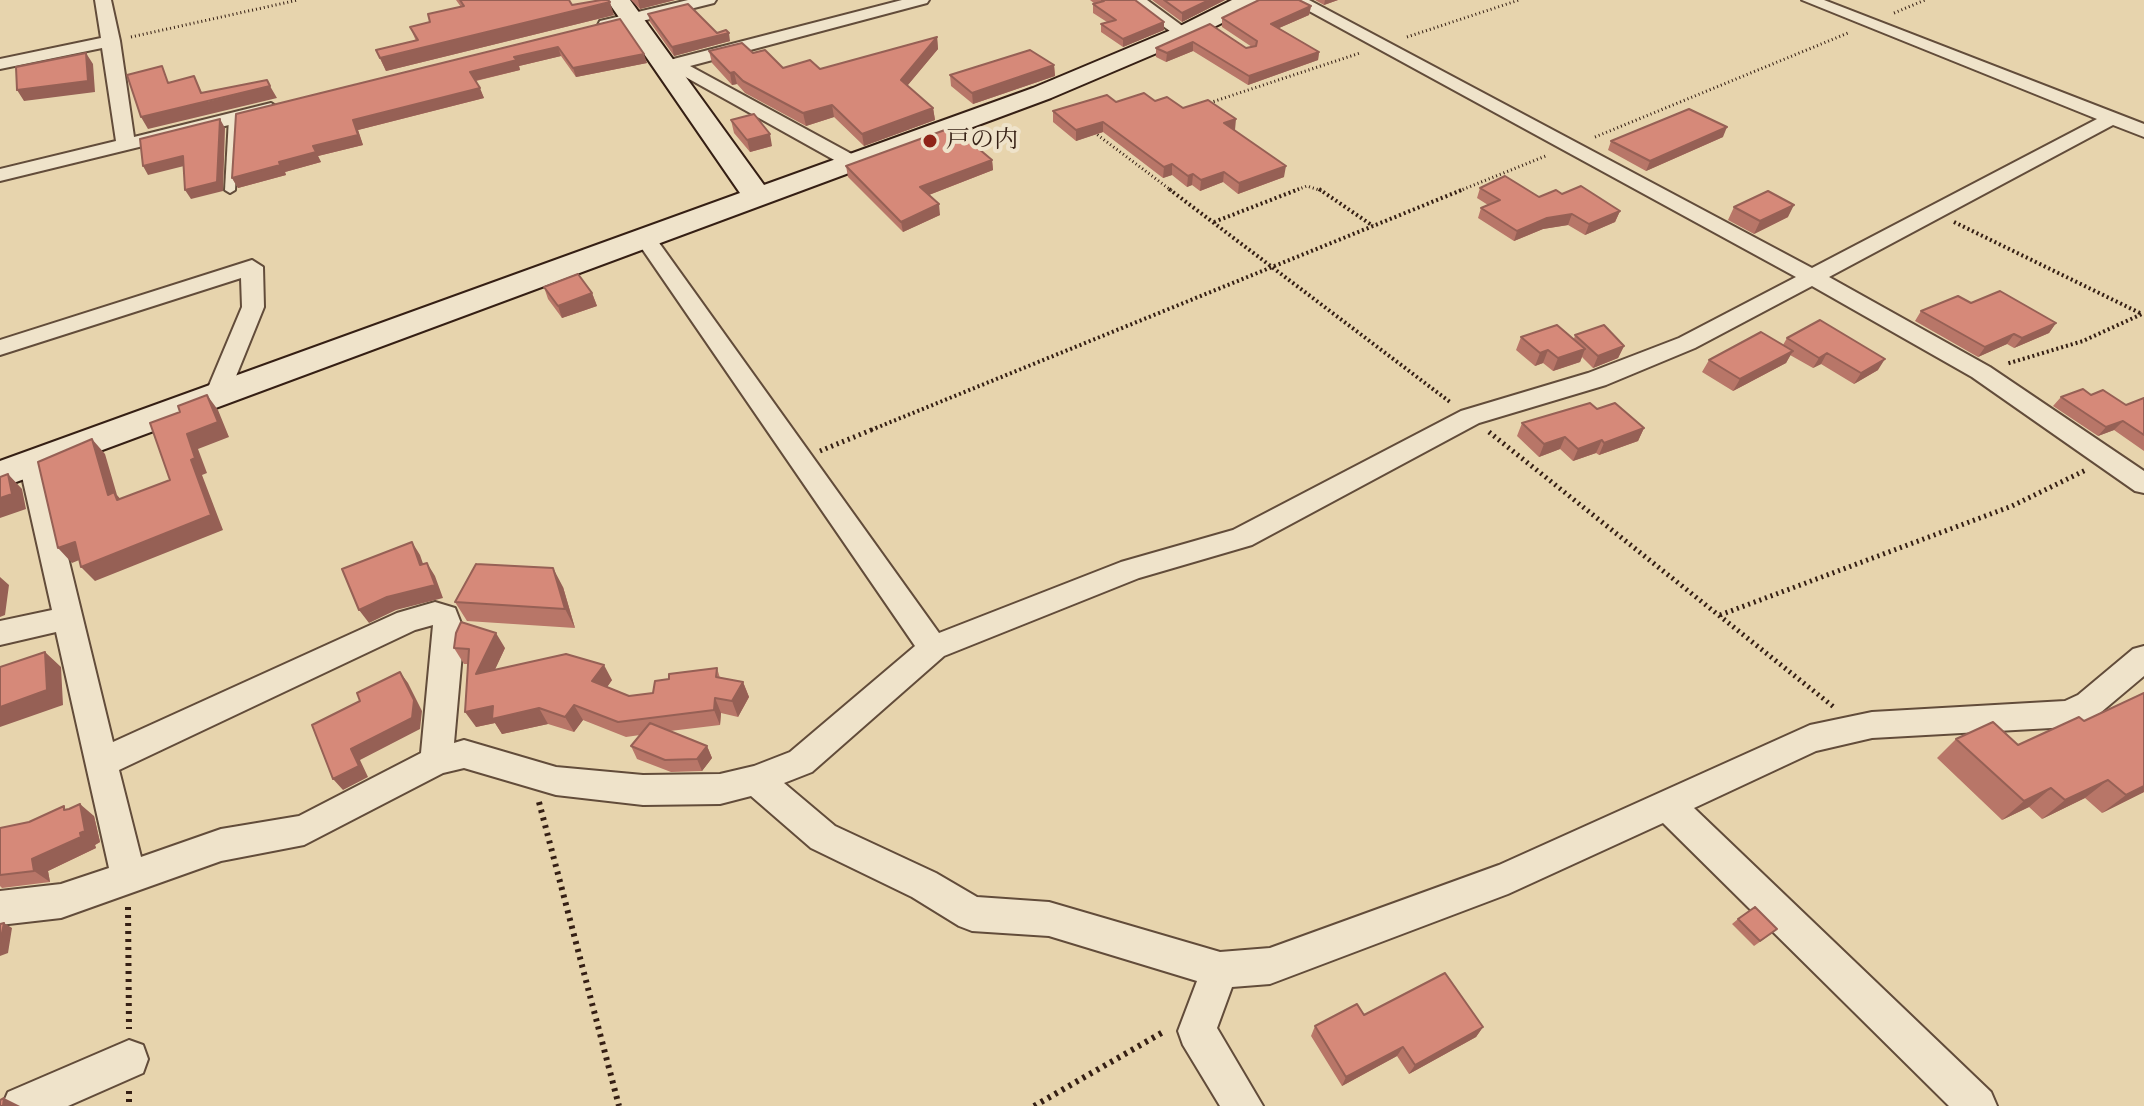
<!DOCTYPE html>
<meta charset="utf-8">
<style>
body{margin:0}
canvas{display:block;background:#e7d4ad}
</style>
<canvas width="2144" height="1106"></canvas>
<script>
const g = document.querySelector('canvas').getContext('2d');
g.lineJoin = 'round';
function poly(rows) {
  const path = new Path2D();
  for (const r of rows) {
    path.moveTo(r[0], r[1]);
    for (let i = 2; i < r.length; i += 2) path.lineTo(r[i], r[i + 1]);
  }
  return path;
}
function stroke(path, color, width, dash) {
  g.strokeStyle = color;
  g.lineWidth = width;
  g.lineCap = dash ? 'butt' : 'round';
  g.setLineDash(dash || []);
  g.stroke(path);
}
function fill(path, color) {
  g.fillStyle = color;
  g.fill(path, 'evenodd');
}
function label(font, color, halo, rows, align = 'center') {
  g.font = font + ' "IM FELL Great Primer","Noto Serif JP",serif';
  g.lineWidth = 8;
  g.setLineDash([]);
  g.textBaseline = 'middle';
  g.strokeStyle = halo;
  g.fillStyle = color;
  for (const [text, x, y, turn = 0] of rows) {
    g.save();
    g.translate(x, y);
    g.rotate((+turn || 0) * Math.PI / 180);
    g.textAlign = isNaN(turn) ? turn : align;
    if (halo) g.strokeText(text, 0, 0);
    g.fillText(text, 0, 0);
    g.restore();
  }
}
const pathFar3 = poly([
 [1894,13,1925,0],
 [131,37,298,0],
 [1407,37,1519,0],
 [1206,104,1360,53],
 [1091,130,1172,191],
 [1595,137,1848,33],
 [1294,191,1307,186,1322,191],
 [1459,191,1548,155]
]);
const pathFar2 = poly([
 [1169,189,1450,402],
 [1319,189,1373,226],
 [1214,222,1299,189],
 [1954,222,2142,314,2083,341,2006,364],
 [871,430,1464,189]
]);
const pathFar1 = poly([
 [1489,432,1835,708],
 [820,451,876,428],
 [1720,615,2012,506,2086,470]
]);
const path = poly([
 [539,802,619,1106],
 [128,907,129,1029],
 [129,1091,129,1106],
 [1034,1106,1165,1031]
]);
const lane = poly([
 [234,115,239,118,235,190,230,193,225,190,229,118,234,115]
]);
const street = poly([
 [95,0,111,0,120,41,134,137,271,103,280,109,278,113,0,181,0,169,116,141,102,48,0,69,0,59,101,38,95,0],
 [688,0,716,0,714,3,606,30,598,25,600,21,688,0],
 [902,0,929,0,927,3,690,66,859,158,862,162,859,166,845,166,682,75,660,73,655,67,658,63,902,0],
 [1128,0,1147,0,1192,33,1190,37,1178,37,1128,0],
 [1289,0,1309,0,1812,268,2097,119,1802,0,1824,0,2144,124,2144,137,2113,125,1829,277,1990,367,2144,471,2144,493,2135,491,1972,377,1812,286,1695,348,1606,385,1479,423,1252,545,1139,578,944,656,812,772,784,783,835,826,936,873,977,897,1049,902,1220,952,1270,948,1499,865,1810,725,1872,712,2065,701,2078,695,2133,649,2144,646,2144,676,2100,713,2080,723,2069,727,1872,738,1816,751,1694,808,1991,1092,1997,1106,1949,1106,1663,823,1508,894,1270,984,1232,987,1217,1028,1263,1106,1220,1106,1183,1045,1178,1031,1197,981,1049,936,972,931,959,926,912,897,811,848,751,796,720,804,643,805,556,795,464,768,443,773,304,845,221,861,61,918,0,925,0,891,61,884,109,868,56,632,0,645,0,621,52,610,19,463,23,457,32,454,41,457,45,463,113,742,397,613,435,602,455,608,464,631,454,743,464,740,556,767,643,775,720,774,754,766,790,752,915,646,634,237,638,233,652,233,939,633,1121,562,1233,530,1461,411,1588,373,1679,338,1796,277,1289,0],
 [433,625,421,753,299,816,221,829,141,857,119,770,415,630,433,625],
 [252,260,263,267,264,307,226,401,217,403,208,401,205,395,242,307,241,278,0,355,0,340,252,260],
 [129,1040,143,1045,148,1059,143,1073,68,1106,2,1106,8,1092,129,1040]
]);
const secondary = poly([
 [607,0,630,0,764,185,1033,88,1176,28,1232,0,1261,0,1258,5,1192,38,1051,98,0,488,0,461,740,193,607,0]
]);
const wall = poly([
 [456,0,569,0,572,5,614,15,386,71,376,50,416,41,410,27,430,22,461,7],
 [631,0,675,0,640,9],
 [1090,0,1135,0,1164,22,1164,30,1123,47,1101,32,1101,24,1107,22,1093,13,1093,4,1095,4],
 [1152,0,1225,0,1182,22],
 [1315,0,1338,0,1324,5],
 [1311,6,1309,15,1279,28,1319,52,1318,60,1248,85,1193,51,1166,62,1156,57,1156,48,1210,24,1246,48,1252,47,1222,27,1222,18],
 [648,14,717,33,730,41,674,56,650,22],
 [620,19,647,63,576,77,561,56,519,66,520,70,476,81,484,98,358,130,363,145,318,156,321,162,285,172,286,175,238,188,232,178],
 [937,37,938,49,907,86,933,108,935,120,864,146,834,117,806,126,745,93,737,84,732,85,712,63,709,51,753,53,783,68,820,69],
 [1054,65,1055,76,973,104,951,86,950,75],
 [1155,101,1183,108,1235,130,1284,177,1238,194,1223,182,1200,191,1192,185,1187,187,1172,175,1163,178,1103,132,1076,141,1053,122,1053,111,1116,102],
 [731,120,772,146,750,152,734,133],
 [1723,137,1646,171,1608,150,1611,141],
 [992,160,993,170,929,195,940,215,903,232,848,177,846,166],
 [1480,188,1539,197,1562,194,1620,211,1615,222,1585,235,1568,225,1543,229,1514,241,1478,218,1481,208,1488,205,1477,198],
 [1734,207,1788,217,1754,234,1728,220],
 [544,287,592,293,597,306,562,318,548,299],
 [1971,303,2056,323,2049,333,2014,348,2007,344,1978,357,1915,321,1921,311],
 [1575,335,1624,346,1618,358,1593,368,1582,357,1580,362,1553,371,1543,363,1535,366,1516,350,1521,337,1574,339],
 [1787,338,1878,370,1854,384,1821,364,1813,368,1790,355,1786,363,1733,391,1702,372,1709,360,1783,345],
 [2091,395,2126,405,2144,398,2144,451,2114,430,2098,436,2053,406,2061,397],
 [1597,409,1644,428,1638,441,1599,455,1596,453,1573,461,1560,449,1539,457,1517,436,1522,423],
 [563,587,575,628,467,621,455,602],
 [454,648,505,648,495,669,612,680,607,687,629,696,653,693,669,679,717,668,720,678,743,682,749,697,738,717,721,713,720,725,670,731,707,746,712,758,702,771,671,772,637,759,631,746,640,735,626,737,583,720,574,732,548,724,502,734,495,723,476,727,469,664,464,664],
 [2144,693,2144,792,2102,813,2085,798,2042,819,2029,807,2002,820,1937,758,1956,739,2018,745,2084,721],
 [67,809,94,816,100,842,95,845,96,848,48,871,50,882,2,888,0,886,0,828,29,822],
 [1738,919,1771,934,1754,946,1732,924],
 [1364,1015,1483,1027,1476,1037,1409,1074,1397,1056,1342,1086,1311,1036,1315,1026]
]);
const shadedWall = poly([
 [638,0,675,0,640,9],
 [1209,0,1225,0,1182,22,1182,13],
 [1325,0,1338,0,1324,5],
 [610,2,614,15,386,71,380,58],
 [1311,6,1309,15,1270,32,1271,24],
 [1164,22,1164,30,1123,47,1123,39],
 [729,33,730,41,674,56,672,47],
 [937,37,938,49,902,92,901,80],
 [1193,42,1193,51,1166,62,1167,53],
 [558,47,561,56,519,66,520,70,474,81,470,72,514,57],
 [1319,52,1318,60,1248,85,1249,76],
 [86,53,93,64,95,92,24,101,17,90],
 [644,54,647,63,576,77,573,68],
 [1054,65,1055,76,973,104,972,93],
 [734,72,737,84,732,85,730,73],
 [194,76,206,102,270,86,277,98,148,129,141,117,201,93],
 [480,88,484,98,358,130,363,145,318,156,313,146,353,120],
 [832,105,834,117,806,126,803,113],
 [933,108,935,120,864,146,862,134],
 [220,119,225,128,223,191,191,199,185,190],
 [1236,119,1235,130,1223,134,1224,123],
 [1103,122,1103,132,1076,141,1076,130],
 [1727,127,1723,137,1646,171,1650,161],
 [770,134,772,146,750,152,747,140],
 [316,152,321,162,285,172,286,175,238,188,232,178,279,162],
 [183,156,188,165,148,175,143,166],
 [992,160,993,170,921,198,920,187],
 [1172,164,1172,175,1163,178,1164,167],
 [1286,166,1284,177,1238,194,1239,183],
 [1224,172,1223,182,1200,191,1201,180],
 [1193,174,1192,185,1187,187,1188,176],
 [939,204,940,215,903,232,901,222],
 [1794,205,1788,217,1754,234,1760,221],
 [1620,211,1615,222,1585,235,1589,224],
 [1572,214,1568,225,1543,229,1514,241,1517,231,1547,218],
 [592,293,597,306,562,318,558,306],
 [2056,323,2049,333,2014,348,2022,338],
 [2014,334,2007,344,1978,357,1985,347],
 [1624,346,1618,358,1593,368,1598,356],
 [1585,349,1580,362,1553,371,1558,358],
 [1548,350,1543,363,1535,366,1540,353],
 [1793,351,1786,363,1733,391,1740,379],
 [1827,353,1821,364,1813,368,1819,358],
 [1885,359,1878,370,1854,384,1861,373],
 [207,395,218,410,229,437,198,449,207,473,202,475,223,530,95,581,81,567,191,460,187,434],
 [2123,421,2114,430,2098,436,2106,427],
 [1644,428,1638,441,1599,455,1604,443],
 [1565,437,1560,449,1539,457,1544,444],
 [92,439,105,454,117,495,127,507,108,495],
 [1602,440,1596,453,1573,461,1578,449],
 [8,474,22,489,26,509,0,518,0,498],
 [75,542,89,556,72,563,58,548],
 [412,542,420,555,428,578,420,565],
 [427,563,435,576,443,598,396,610,369,623,359,610],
 [553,568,563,587,575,628,565,609],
 [0,577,9,585,5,615,0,617],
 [496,633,505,648,486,689,476,674],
 [45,652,61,667,63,705,0,727,0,707],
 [604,665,612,680,600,697,592,681],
 [400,672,408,683,422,711,420,729,360,760,368,777,343,790,333,779],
 [743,682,749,697,738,717,732,701],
 [715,698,721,713,720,725,714,710],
 [574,705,583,720,574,732,565,717],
 [493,706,539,708,548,724,502,734,495,723,476,727,465,712],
 [707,746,712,758,702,771,697,759],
 [2108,780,2085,798,2042,819,2065,800],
 [2144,786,2144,792,2102,813,2126,795],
 [2051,788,2029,807,2002,820,2024,801],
 [80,804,94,816,100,842,95,845,96,848,48,871,50,882,34,871,32,859],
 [4,923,12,928,8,953,0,956,0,943],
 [1483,1027,1476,1037,1409,1074,1415,1065],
 [1403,1047,1397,1056,1342,1086,1346,1077],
 [4,1098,20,1106,3,1106]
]);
const building = poly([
 [460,0,569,0,572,5,601,0,608,0,610,2,380,58,376,50,418,40,410,27,430,22,428,14,464,6,460,0],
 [1102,0,1135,0,1164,22,1123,39,1101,24,1116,20,1093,4,1104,1,1102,0],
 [1164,0,1209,0,1182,13,1164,0],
 [1259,0,1299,0,1311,6,1271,24,1319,52,1249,76,1193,42,1167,53,1156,48,1210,24,1246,48,1256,46,1257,41,1222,18,1259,0],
 [688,4,717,33,726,30,729,33,672,47,648,14,688,4],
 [620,19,644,54,573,68,558,47,514,57,517,60,470,72,480,88,353,120,358,135,313,146,316,152,279,162,280,165,232,178,236,114,620,19],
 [937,37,901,80,933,108,862,134,832,105,803,113,743,81,734,72,730,73,709,51,742,43,753,53,765,50,783,68,810,60,820,69,937,37],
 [1030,50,1054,65,972,93,950,75,1030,50],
 [86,53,88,81,17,90,16,67,86,53],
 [162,66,168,83,194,76,201,93,267,80,270,86,141,117,127,75,162,66],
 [1144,93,1155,101,1167,97,1183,108,1208,100,1236,119,1224,123,1286,166,1239,183,1224,172,1201,180,1193,174,1188,176,1172,164,1164,167,1103,122,1076,130,1053,111,1107,95,1116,102,1144,93],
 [1689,109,1727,127,1650,161,1611,141,1689,109],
 [754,114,770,134,747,140,731,120,754,114],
 [220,119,217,182,185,190,183,156,143,166,140,139,220,119],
 [953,127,992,160,920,187,939,204,901,222,846,166,953,127],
 [1505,176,1539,197,1556,190,1562,194,1581,186,1620,211,1589,224,1572,214,1547,218,1517,231,1481,208,1500,200,1480,188,1505,176],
 [1768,191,1794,205,1760,221,1734,207,1768,191],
 [578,274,592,293,558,306,544,287,578,274],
 [2000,291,2056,323,2022,338,2014,334,1985,347,1921,311,1958,296,1971,303,2000,291],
 [1820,320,1885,359,1861,373,1827,353,1819,358,1787,338,1820,320],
 [1557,325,1585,349,1558,358,1548,350,1540,353,1521,337,1557,325],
 [1604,325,1624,346,1598,356,1575,335,1604,325],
 [1761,332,1793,351,1740,379,1709,360,1761,332],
 [2083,389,2091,395,2103,390,2126,405,2144,398,2144,435,2123,421,2106,427,2061,397,2083,389],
 [207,395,218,422,187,434,195,458,191,460,211,515,81,567,75,542,58,548,38,462,92,439,108,495,114,492,117,500,170,480,150,423,180,412,178,406,207,395],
 [1590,403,1597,409,1615,403,1644,428,1604,443,1602,440,1578,449,1565,437,1544,444,1522,423,1590,403],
 [8,474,12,494,0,498,0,477,8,474],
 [412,542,420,565,427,563,435,585,387,597,359,610,342,569,412,542],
 [476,564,553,568,565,609,455,602,476,564],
 [461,622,496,633,476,674,566,654,604,665,592,681,629,696,653,693,655,681,669,679,669,674,717,668,716,677,743,682,732,701,715,698,714,710,618,722,574,705,565,717,539,708,492,719,493,706,465,712,469,649,454,648,456,633,461,622],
 [45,652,47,690,0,707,0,667,45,652],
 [400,672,414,700,412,718,351,749,359,766,333,779,312,725,360,701,357,693,400,672],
 [2144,693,2144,786,2126,795,2108,780,2065,800,2051,788,2024,801,1956,739,1993,722,2018,745,2079,717,2084,721,2144,693],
 [650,723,707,746,697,759,665,760,631,746,650,723],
 [80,804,85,831,80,833,81,837,32,859,34,871,0,875,0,828,29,822,64,806,64,810,69,809,80,804],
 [1755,907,1777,929,1760,941,1738,919,1755,907],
 [4,923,0,943,0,924,4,923],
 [1445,973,1483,1027,1415,1065,1403,1047,1346,1077,1315,1026,1357,1004,1364,1015,1445,973],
 [4,1098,3,1106,0,1106,0,1100,4,1098]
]);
const markers = [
 [930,141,8,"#8f2418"]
];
const farPoinames = [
 ["戸の内",946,141]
];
stroke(lane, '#624c3a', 4);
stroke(street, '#624c3a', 4);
stroke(secondary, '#351f14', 4);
stroke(pathFar3, '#351f14', 3, [1, 3]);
stroke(pathFar2, '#351f14', 4, [2, 3]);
stroke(pathFar1, '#351f14', 5, [2, 4]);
stroke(path, '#351f14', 6, [3, 5]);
fill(lane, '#efe3ca');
fill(street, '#efe3ca');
fill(secondary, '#efe3ca');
fill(wall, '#b87668');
fill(shadedWall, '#966055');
fill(building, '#d68979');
stroke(building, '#966055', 2);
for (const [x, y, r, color] of markers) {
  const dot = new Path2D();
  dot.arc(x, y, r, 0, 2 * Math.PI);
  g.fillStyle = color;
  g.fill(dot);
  stroke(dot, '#efe3ca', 3);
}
label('24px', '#351f14', '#efe3ca', farPoinames, 'left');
</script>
